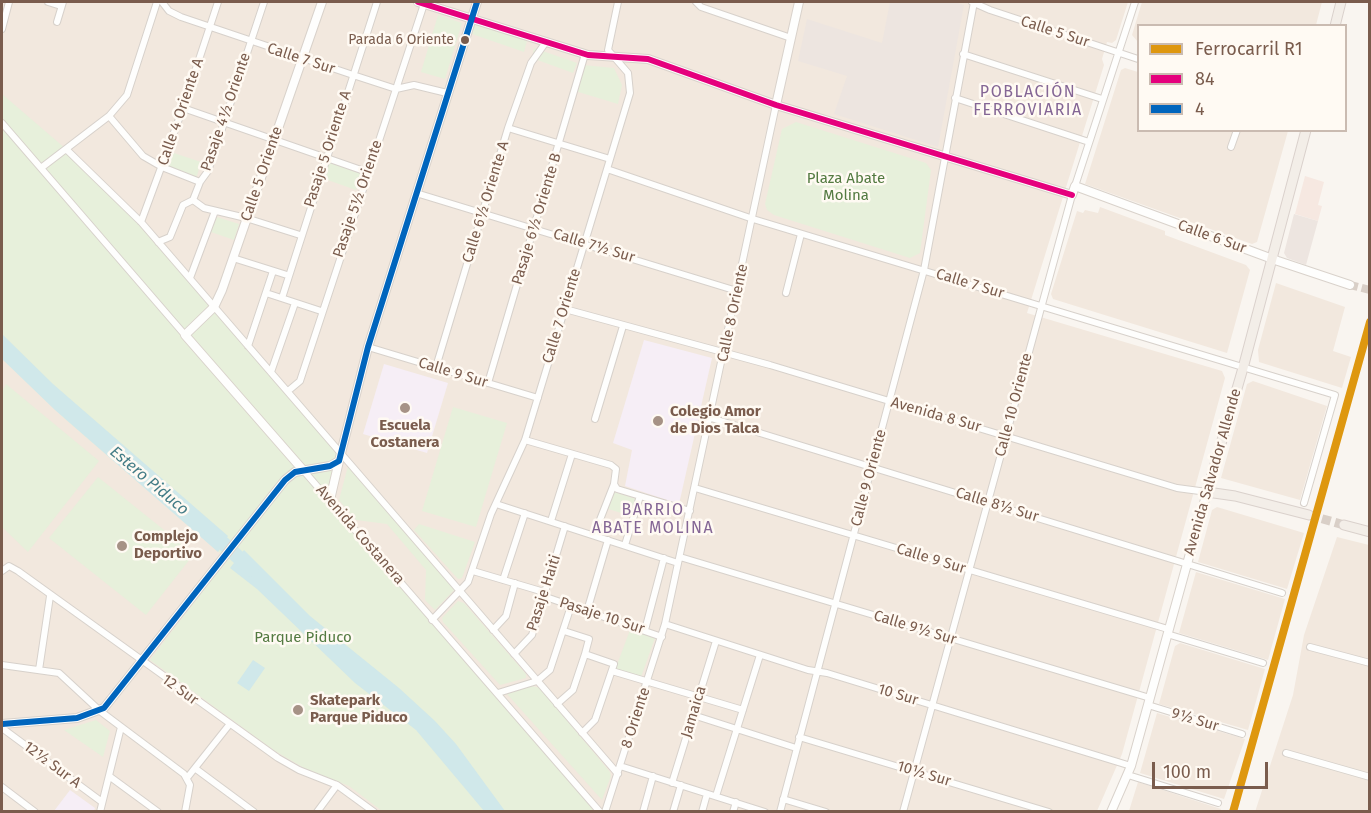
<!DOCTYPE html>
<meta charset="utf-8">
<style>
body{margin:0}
#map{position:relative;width:1371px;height:813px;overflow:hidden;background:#f9f5f0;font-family:"Fira Sans",sans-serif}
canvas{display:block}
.frame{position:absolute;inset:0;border:3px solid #7a5c4d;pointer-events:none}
.legend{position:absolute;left:1137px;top:24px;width:210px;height:108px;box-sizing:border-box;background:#fffaf3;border:2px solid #cabbb1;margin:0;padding:8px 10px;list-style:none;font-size:18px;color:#7a5c4d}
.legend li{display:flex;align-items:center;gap:12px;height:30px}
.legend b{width:30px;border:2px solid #cabbb1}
.scale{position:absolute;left:1152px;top:762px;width:116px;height:27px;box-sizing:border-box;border:3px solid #7a5c4d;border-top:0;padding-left:8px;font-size:18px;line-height:21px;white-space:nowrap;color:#7a5c4d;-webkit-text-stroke:4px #fffaf3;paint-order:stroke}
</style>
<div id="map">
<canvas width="1371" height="813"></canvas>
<div class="frame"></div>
<ul class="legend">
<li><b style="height:8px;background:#de970f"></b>Ferrocarril R1</li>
<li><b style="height:8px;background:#e5007d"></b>84</li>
<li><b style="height:8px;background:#0065bd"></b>4</li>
</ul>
<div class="scale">100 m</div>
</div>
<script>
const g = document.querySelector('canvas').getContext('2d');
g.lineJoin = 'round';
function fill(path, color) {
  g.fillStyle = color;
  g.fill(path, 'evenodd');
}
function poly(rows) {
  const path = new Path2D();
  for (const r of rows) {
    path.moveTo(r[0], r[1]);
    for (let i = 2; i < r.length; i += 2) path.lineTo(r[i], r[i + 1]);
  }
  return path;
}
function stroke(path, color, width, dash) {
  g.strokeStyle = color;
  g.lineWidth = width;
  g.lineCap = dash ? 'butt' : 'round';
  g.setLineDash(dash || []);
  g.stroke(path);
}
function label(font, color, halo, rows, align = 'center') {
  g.font = font + ' "Fira Sans",sans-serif';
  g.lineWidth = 5;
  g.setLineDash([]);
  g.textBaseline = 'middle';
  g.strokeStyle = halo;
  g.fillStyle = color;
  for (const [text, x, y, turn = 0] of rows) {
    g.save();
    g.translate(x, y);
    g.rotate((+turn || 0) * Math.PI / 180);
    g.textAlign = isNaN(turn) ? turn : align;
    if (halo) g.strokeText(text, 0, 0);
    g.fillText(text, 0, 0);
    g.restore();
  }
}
const residential = poly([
 [2,2,1128,2,1116,40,1112,43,1107,42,1102,59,1104,65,1027,313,1222,371,1225,378,1122,754,1097,811,2,812],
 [1142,2,1322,2,1316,25,1138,26,1138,42,1132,35],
 [1125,68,1138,72,1138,130,1288,131,1257,242,1252,244,1085,184,1121,70],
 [1100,207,1165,231,1165,235,1246,265,1250,270,1227,353,1053,299,1051,294,1077,211,1083,213,1085,210,1098,213],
 [1276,283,1345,307,1333,351,1351,357,1342,388,1259,362,1258,350],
 [1253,381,1327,406,1300,500,1221,478,1247,384],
 [1217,507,1304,533,1287,589,1198,562,1212,510],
 [1337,537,1369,545,1369,811,1255,812,1293,695,1304,635],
 [1196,572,1285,599,1268,660,1179,633],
 [1180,643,1265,669,1248,730,1159,704,1175,646],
 [1157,713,1245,739,1224,799,1140,773],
 [1138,782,1221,809,1220,811,1129,811]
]);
const commercial = poly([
 [1305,176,1324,182,1318,205,1322,206,1318,221,1295,214]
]);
const industrial = poly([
 [890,2,955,2,964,5,938,147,834,114,847,76,798,61,807,19,882,43],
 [1294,214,1318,221,1306,265,1287,258,1284,253]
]);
const education = poly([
 [644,340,712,358,679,504,625,486,632,450,613,443],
 [384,364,448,383,427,453,363,434],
 [70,790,95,808,94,811,54,811]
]);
const green = poly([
 [438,15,462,23,445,79,421,72],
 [474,23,527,41,524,52,472,34],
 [534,48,577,63,573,73,532,58],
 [583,65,614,68,622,85,618,104,575,91],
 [2,94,66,149,139,222,340,452,329,504,595,811,382,811,349,786,304,768,275,751,150,660,227,559,64,418,2,356],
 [796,122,926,163,931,170,920,253,910,258,774,215,767,210,765,204,782,129],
 [171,152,201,162,196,179,166,167],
 [328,162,362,174,356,190,322,178],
 [217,217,239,224,234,240,211,232],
 [6,384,99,461,28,552,2,527,2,392],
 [453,407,507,423,476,527,422,511],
 [348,466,456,588,435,610,425,600,426,570,387,524,356,520,339,500],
 [98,477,194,554,146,615,49,538],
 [611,491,636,499,631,516,605,508],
 [419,524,475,542,462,578,458,579,414,530],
 [458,601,464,603,526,674,526,678,500,685,443,622,442,618],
 [630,630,655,638,641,677,615,670],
 [532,686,540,688,610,772,611,776,602,800,507,694],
 [96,720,110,731,103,757,64,730]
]);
const water = poly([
 [2,334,53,384,228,536,218,552,55,410,2,359],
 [244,550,310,616,399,688,435,721,456,744,505,811,484,811,416,730,355,683,257,589,230,568],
 [253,660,265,668,249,691,237,683]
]);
const river = poly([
 [211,532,252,570]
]);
const secondaryTunnel = poly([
 [1350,285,1370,290]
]);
const primaryTunnel = poly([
 [1309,515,1344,525]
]);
const street = poly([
 [48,2,61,6],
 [162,2,169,11,181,17,353,75,396,89,414,85,447,93],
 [696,2,701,7,791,38],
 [972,2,990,10,1138,59],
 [57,22,63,2],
 [2,29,9,2],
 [963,54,1102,99],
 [955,98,1089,142],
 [183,108,367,172],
 [109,116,143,156,162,167,200,182],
 [2,123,185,335],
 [508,128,610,159],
 [1231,147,1237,130],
 [66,149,141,222,618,774],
 [41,168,109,116,127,95,157,2],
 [607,169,753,219,1335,395,1304,503],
 [1075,186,1135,2],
 [416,193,737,291],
 [193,200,204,208,246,218,300,235],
 [141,222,183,108,218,2],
 [158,242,170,237,183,205,193,200,200,182,208,171,264,2],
 [233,258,287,275],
 [190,278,215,211],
 [266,293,321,311],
 [786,293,801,234],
 [282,298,377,2],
 [565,309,770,365,1177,488,1207,492],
 [248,346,273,271],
 [368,347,538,398],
 [436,367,508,128,531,63,546,42],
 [271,372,295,303],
 [488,383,585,54],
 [288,391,300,381,424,4],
 [711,418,1282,593],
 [595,419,623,326],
 [525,440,611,465,616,469,614,484,617,489,690,511],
 [303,470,600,812],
 [695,488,1168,629],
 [496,504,678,563],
 [551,521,572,454],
 [594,535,614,484],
 [625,545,640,496],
 [680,557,1150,698],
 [2,571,9,566,18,571,278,758,299,770,337,785,374,812],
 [473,571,544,592],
 [503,580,525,513],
 [543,596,662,637],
 [587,611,608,540],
 [432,620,468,582,491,514,525,440,630,93,628,73,608,50,618,2],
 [665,624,808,670,827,673,1131,766],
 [493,630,506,616,515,583],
 [645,630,664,558],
 [564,631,589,639,585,654,614,664,595,720,582,733],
 [1167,634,1263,663],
 [1310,647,1370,663],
 [514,654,532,635,565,526],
 [2,665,59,673,100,711,184,774,190,785,185,812],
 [39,670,50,596],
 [612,671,743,710],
 [498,693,537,681,550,670,571,606],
 [557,704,573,690,585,654],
 [1148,705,1242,734],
 [693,715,796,748],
 [2,728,102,802],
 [799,737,1049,812],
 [1286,753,1370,777],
 [620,766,765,812],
 [196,769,254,812],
 [1128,775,1218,803],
 [109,776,158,812],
 [187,778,229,725],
 [672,783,716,641],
 [2,787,35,812],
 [716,796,760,655],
 [783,799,826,812],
 [100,812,121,727],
 [317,812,337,785],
 [605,812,665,624,776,105],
 [643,812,653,776],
 [673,812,681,785],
 [702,812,707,794],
 [733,812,736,802],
 [780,812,924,270,974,2],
 [903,812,1072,195]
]);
const secondary = poly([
 [418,2,588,55,648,59,776,105,1072,195,1075,186,1278,261,1350,285],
 [776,105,799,2],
 [303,470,185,335,214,307,222,290,322,2],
 [330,500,339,461],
 [2,724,77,718,104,708,285,480,295,472,330,466,339,461,368,347,477,2],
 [1111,812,1131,766,1207,492]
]);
const primary = poly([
 [1335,26,1341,2],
 [1306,130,1243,368,1207,492,1235,496,1309,515],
 [1344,525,1370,532]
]);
const bus1 = poly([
 [418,2,588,55,648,59,776,105,1072,195]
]);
const bus2 = poly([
 [2,724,77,718,104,708,285,480,295,472,330,466,339,461,368,347,477,2]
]);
const rail1 = poly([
 [1233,812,1370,322]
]);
const markers = [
 [465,40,5,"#7a5c4d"],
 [405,408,6,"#a69286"],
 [658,421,6,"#a69286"],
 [122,546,6,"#a69286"],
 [298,710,6,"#a69286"]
];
const busNames = [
 ["Parada 6 Oriente",454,40]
];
const streetNames = [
 ["Calle 5 Sur",1055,32,18],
 ["Calle 7 Sur",301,59,18],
 ["Calle 4 Oriente A",181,112,-71],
 ["Pasaje 4½ Oriente",226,112,-71],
 ["Pasaje 5 Oriente A",328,149,-72],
 ["Calle 5 Oriente",262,174,-71],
 ["Pasaje 5½ Oriente",358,199,-71],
 ["Calle 6½ Oriente A",486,202,-73],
 ["Pasaje 6½ Oriente B",537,219,-73],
 ["Calle 6 Sur",1212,237,20],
 ["Calle 7½ Sur",594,246,17],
 ["Calle 7 Sur",970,284,17],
 ["Calle 8 Oriente",733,313,-78],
 ["Calle 7 Oriente",562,316,-73],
 ["Calle 9 Sur",453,373,17],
 ["Calle 10 Oriente",1014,405,-75],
 ["Avenida 8 Sur",936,415,16],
 ["Avenida Salvador Allende",1213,472,-74],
 ["Calle 9 Oriente",869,478,-75],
 ["Calle 8½ Sur",997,505,17],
 ["Avenida Costanera",360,535,49],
 ["Calle 9 Sur",931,559,17],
 ["Pasaje Haiti",544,593,-72],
 ["Pasaje 10 Sur",602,616,18],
 ["Calle 9½ Sur",915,628,17],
 ["12 Sur",180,690,36],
 ["10 Sur",898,695,17],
 ["Jamaica",694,712,-73],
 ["8 Oriente",636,718,-72],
 ["9½ Sur",1195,720,17],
 ["12½ Sur A",52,765,37],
 ["10½ Sur",924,774,17]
];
const parkNames = [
 ["Plaza Abate",846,179],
 ["Molina",846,196],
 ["Parque Piduco",303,638]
];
const poiNames = [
 ["Colegio Amor",670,412],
 ["de Dios Talca",670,429],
 ["Escuela",405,426,"center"],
 ["Costanera",405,443,"center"],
 ["Complejo",134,537],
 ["Deportivo",134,554],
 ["Skatepark",310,701],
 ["Parque Piduco",310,718]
];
const neighbourhoodNames = [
 ["POBLACIÓN",1028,93],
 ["FERROVIARIA",1028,111],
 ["BARRIO",653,511],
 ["ABATE MOLINA",653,529]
];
const waterNames = [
 ["Estero Piduco",149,481,40]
];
fill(residential, '#f2e8de');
fill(commercial, '#f6e8e1');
fill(industrial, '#ede5e0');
fill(education, '#f6eef6');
fill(green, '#e7f0db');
fill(water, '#d0e8ea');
stroke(river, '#d0e8ea', 14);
stroke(secondaryTunnel, '#d9cfc7', 8, [8, 4]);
stroke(primaryTunnel, '#d9cfc7', 9, [9, 4.5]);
stroke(street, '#d7d1cb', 8);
stroke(secondary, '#d9d2cb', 10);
stroke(primary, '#dad1cc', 11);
stroke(street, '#fefefd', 6);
stroke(secondary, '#fefefd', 8);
stroke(primary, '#f3eee8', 9);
stroke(bus1, '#e5007d', 6);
stroke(bus2, '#0065bd', 6);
stroke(rail1, '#de970f', 8);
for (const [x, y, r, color] of markers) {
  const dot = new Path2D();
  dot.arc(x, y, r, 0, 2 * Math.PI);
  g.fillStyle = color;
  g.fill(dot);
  stroke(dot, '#fffaf3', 2);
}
label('14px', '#7a5c4d', '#fffaf3', busNames, 'right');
label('15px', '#7a5c4d', '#fffaf3', streetNames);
label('15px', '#537a41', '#fffaf3', parkNames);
label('bold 15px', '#7a5c4d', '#fffaf3', poiNames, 'left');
g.letterSpacing = '1.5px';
label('16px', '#846695', '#fffaf3', neighbourhoodNames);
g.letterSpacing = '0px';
label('italic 16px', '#437c86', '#fffaf3', waterNames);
</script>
